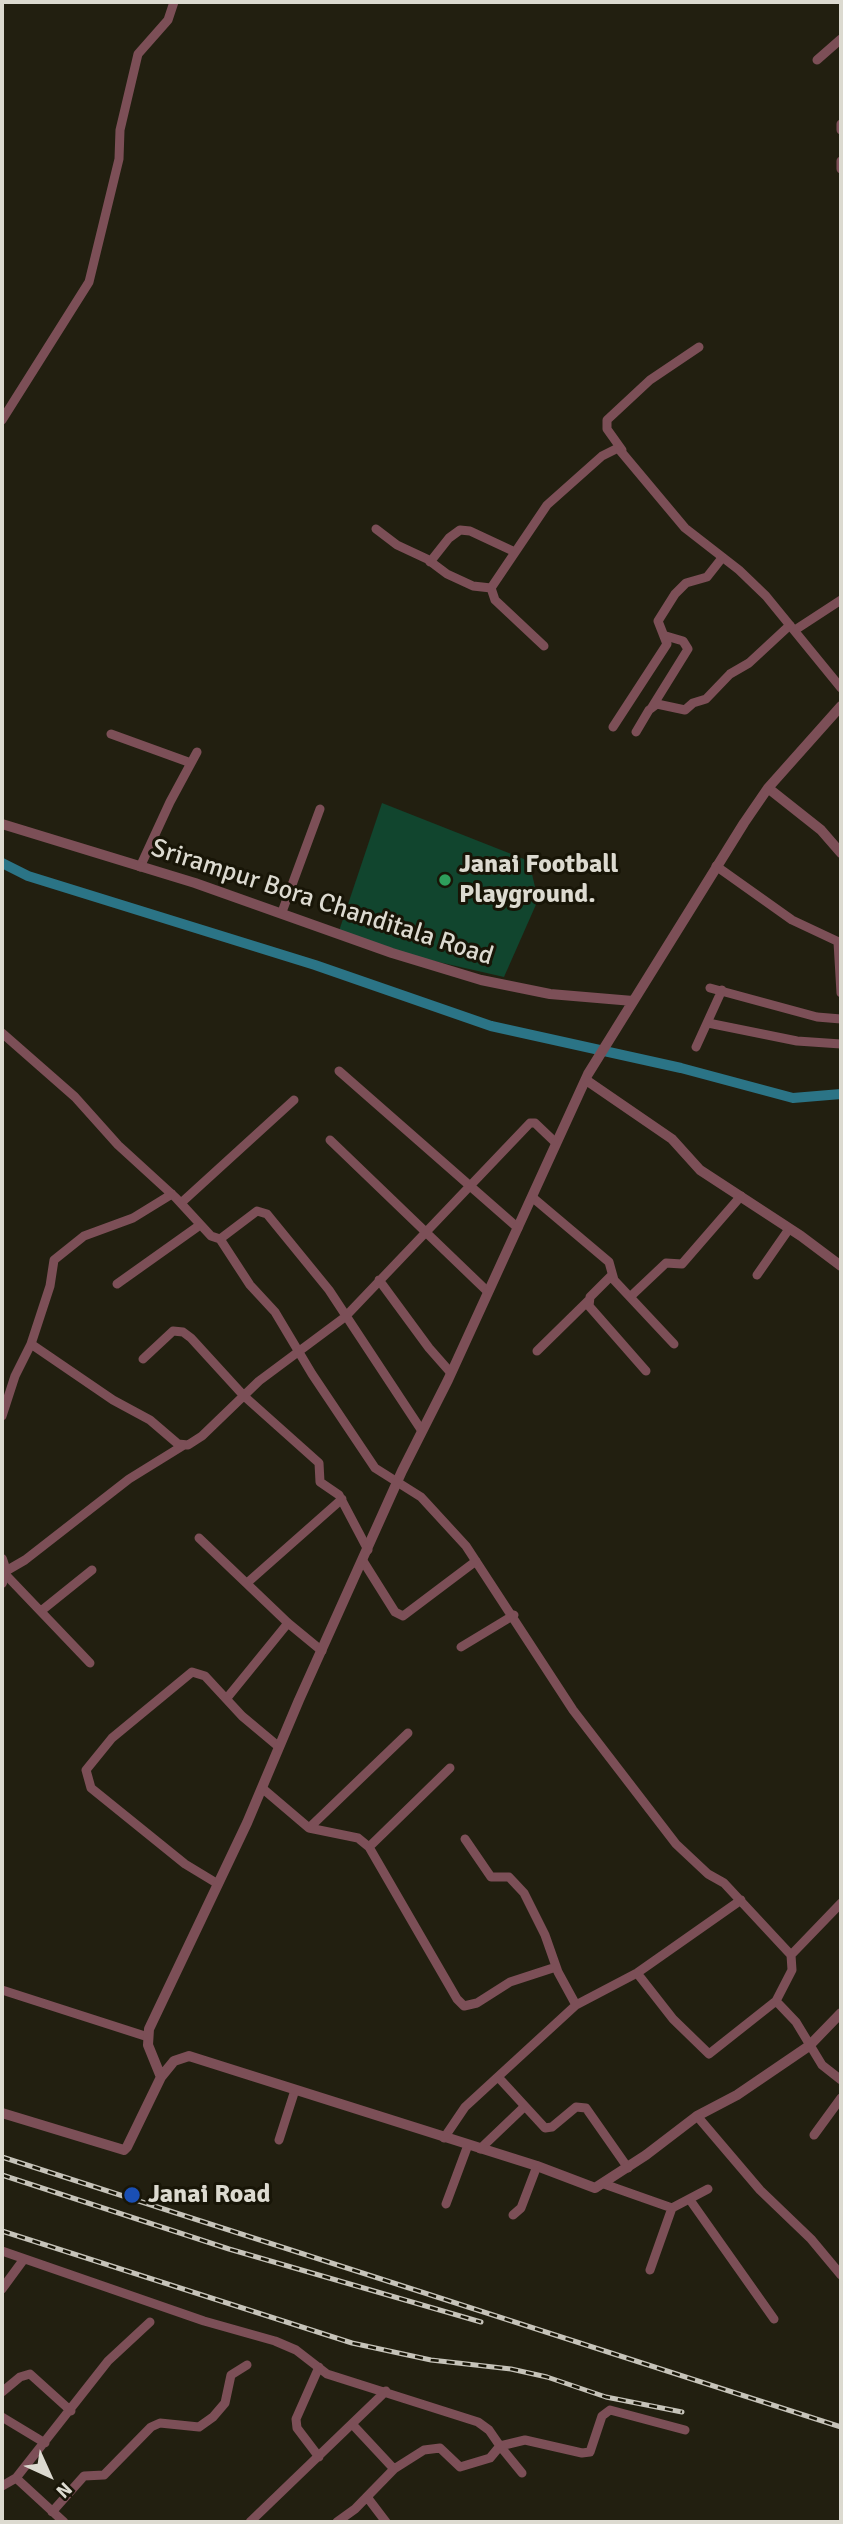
<!DOCTYPE html>
<style>
body{margin:0}
#map{position:relative;width:843px;height:2524px;overflow:hidden;background:#221f10;font-family:Signika,sans-serif}
canvas{display:block}
.frame{position:absolute;inset:0;border:4px solid #dcdad0;pointer-events:none}
.north{position:absolute;left:14px;top:2440px;width:70px;height:70px;-webkit-text-stroke:5px #181507;paint-order:stroke;rotate:135deg;font-size:19px;font-weight:700;line-height:28px;text-align:center;color:#dcdad0}
.north::after{content:'';display:block;margin:auto;width:24px;height:32px;background:#dcdad0;clip-path:polygon(50% 0,100% 100%,50% 72%,0 100%)}
</style>
<div id="map">
<canvas width="843" height="2524"></canvas>
<div class="frame"></div>
<div class="north">N</div>
</div>
<script>
const g = document.querySelector('canvas').getContext('2d');
g.lineJoin = 'round';
function fill(path, color) {
  g.fillStyle = color;
  g.fill(path, 'evenodd');
}
function poly(rows) {
  const path = new Path2D();
  for (const r of rows) {
    path.moveTo(r[0], r[1]);
    for (let i = 2; i < r.length; i += 2) path.lineTo(r[i], r[i + 1]);
  }
  return path;
}
function stroke(path, color, width, dash) {
  g.strokeStyle = color;
  g.lineWidth = width;
  g.lineCap = dash ? 'butt' : 'round';
  g.setLineDash(dash || []);
  g.stroke(path);
}
function label(font, color, halo, rows, align = 'center') {
  g.font = font + ' Signika,sans-serif';
  g.lineWidth = 6;
  g.setLineDash([]);
  g.textBaseline = 'middle';
  g.strokeStyle = halo;
  g.fillStyle = color;
  for (const [text, x, y, turn = 0] of rows) {
    g.save();
    g.translate(x, y);
    g.rotate((+turn || 0) * Math.PI / 180);
    g.textAlign = isNaN(turn) ? turn : align;
    if (halo) g.strokeText(text, 0, 0);
    g.fillText(text, 0, 0);
    g.restore();
  }
}
const green = poly([
 [382,803,529,861,538,900,504,977,395,952,338,934]
]);
const canal = poly([
 [2,863,28,876,315,965,491,1026,681,1068,793,1098,841,1094]
]);
const minor = poly([
 [817,60,841,39],
 [841,124,841,130],
 [841,161,841,169],
 [2,420,89,282,119,159,120,130,138,54,168,20,174,2],
 [622,450,607,429,607,420,650,380,699,347],
 [376,529,397,545,427,559,447,574,473,586,491,588],
 [430,562,449,538,460,530,470,531,515,552],
 [795,630,841,600],
 [544,646,495,600,491,588,547,505,602,456,618,448,685,528,739,570,766,596,841,688],
 [652,707,688,649,683,641,666,636],
 [613,727,667,644,658,621,675,594,686,583,707,577,722,558],
 [636,732,649,710,657,704,685,710,693,703,706,699,730,674,749,663,790,625],
 [111,734,191,763],
 [716,866,792,920,841,943],
 [140,867,170,802,197,752],
 [282,912,320,809],
 [838,942,841,993],
 [710,988,817,1017,841,1019],
 [708,1023,797,1041,841,1044],
 [2,1033,75,1097,118,1145,176,1198,211,1236,220,1239,257,1211,267,1214,329,1290,422,1431],
 [696,1047,722,990],
 [339,1071,518,1228],
 [330,1140,488,1292],
 [532,1197,609,1262,614,1280,674,1344],
 [181,1203,294,1100],
 [220,1239,250,1285,275,1312,312,1374,375,1468,421,1497,466,1546,573,1710,676,1844,708,1874,724,1883,791,1955,792,1970,776,2001,796,2022,822,2065,841,2080],
 [612,1275,590,1297,589,1306,646,1371],
 [757,1275,789,1229],
 [379,1280,429,1348,451,1373],
 [117,1284,200,1225],
 [630,1297,666,1263,682,1264,741,1196],
 [31,1344,113,1400,150,1420,178,1444,188,1445,202,1436,259,1381,345,1317,530,1123,535,1123,556,1143],
 [537,1351,589,1300],
 [143,1359,173,1331,183,1332,191,1338,244,1396,319,1463,320,1482,339,1495,368,1550],
 [2,1416,15,1376,31,1344,50,1286,54,1260,84,1236,133,1218,172,1194],
 [199,1538,288,1623,322,1651],
 [363,1561,395,1612,403,1616,476,1561],
 [6,1571,25,1560,129,1479,184,1445],
 [5,1574,90,1663],
 [247,1583,342,1499],
 [41,1611,92,1570],
 [461,1647,514,1615],
 [227,1698,288,1623],
 [262,1788,309,1828,358,1838,369,1847,457,1999,464,2006,477,2003,510,1982,556,1967],
 [309,1828,408,1733],
 [465,1839,491,1877,509,1877,524,1893,545,1935,558,1972,576,2005],
 [369,1847,450,1768],
 [218,1884,185,1864,91,1788,86,1770,112,1738,192,1672,205,1676,242,1716,279,1747],
 [791,1955,841,1903],
 [637,1973,673,2019,709,2054,776,2001],
 [2,1990,148,2037],
 [499,2078,545,2128,552,2127,576,2107,586,2108,628,2168],
 [697,2116,760,2190,811,2239,841,2275],
 [814,2135,841,2098],
 [444,2138,465,2107,576,2005,637,1973,741,1900],
 [279,2140,295,2090],
 [480,2149,524,2107],
 [604,2184,672,2208,708,2189],
 [690,2200,774,2319],
 [446,2204,468,2145],
 [513,2215,521,2208,537,2166],
 [2,2251,204,2321,275,2341,296,2350,327,2374,478,2422,489,2430,500,2446,490,2458,460,2467,440,2448,424,2450,394,2469,355,2509,337,2522],
 [650,2270,672,2208],
 [2,2289,24,2259],
 [319,2367,296,2419,297,2428,319,2457],
 [2,2392,20,2377,30,2374,71,2411],
 [2,2417,45,2443],
 [353,2425,394,2469],
 [522,2473,500,2446,525,2440,582,2453,590,2452,602,2416,610,2410,685,2430],
 [16,2478,108,2361,150,2322],
 [2,2486,16,2478,64,2522],
 [367,2497,386,2522],
 [52,2512,84,2476,104,2475,151,2427,160,2423,199,2427,213,2417,225,2403,231,2375,247,2365],
 [250,2522,386,2391]
]);
const tertiary = poly([
 [768,788,821,830,841,853],
 [2,824,195,883,392,953,481,980,550,994,633,1001],
 [586,1080,672,1139,700,1170,801,1236,841,1266],
 [2,1559,6,1571,2,1583],
 [161,2077,174,2061,189,2056,537,2166,595,2188,646,2155,697,2116,737,2095,809,2046,841,2013],
 [2,2113,124,2150,127,2147,161,2077,148,2045,149,2029,247,1823,299,1700,402,1471,448,1380,588,1074,744,823,768,788,841,706]
]);
const rail = poly([
 [2,2157,841,2427],
 [2,2175,229,2249,481,2322],
 [2,2231,352,2343,431,2360,511,2369,547,2377,606,2397,682,2412]
]);
const markers = [
 [445,880,7,"#2e9e5b"],
 [132,2195,9,"#1a4fb4"]
];
const poiNames = [
 ["Janai Football",459,865],
 ["Playground.",459,895],
 ["Janai Road",148,2195]
];
const streetNames = [
 ["Srirampur Bora Chanditala Road",322,903,18]
];
fill(green, '#11452e');
stroke(canal, '#2b7486', 10);
stroke(minor, '#7c4f57', 9);
stroke(tertiary, '#7c4f57', 10);
stroke(rail, '#c6c3b9', 5);
stroke(rail, '#181507', 2.5, [8]);
for (const [x, y, r, color] of markers) {
  const dot = new Path2D();
  dot.arc(x, y, r, 0, 2 * Math.PI);
  g.fillStyle = color;
  g.fill(dot);
  stroke(dot, '#181507', 2.5);
}
label('bold 26px', '#dcdad0', '#181507', poiNames, 'left');
label('26px', '#dcdad0', '#181507', streetNames);
</script>
